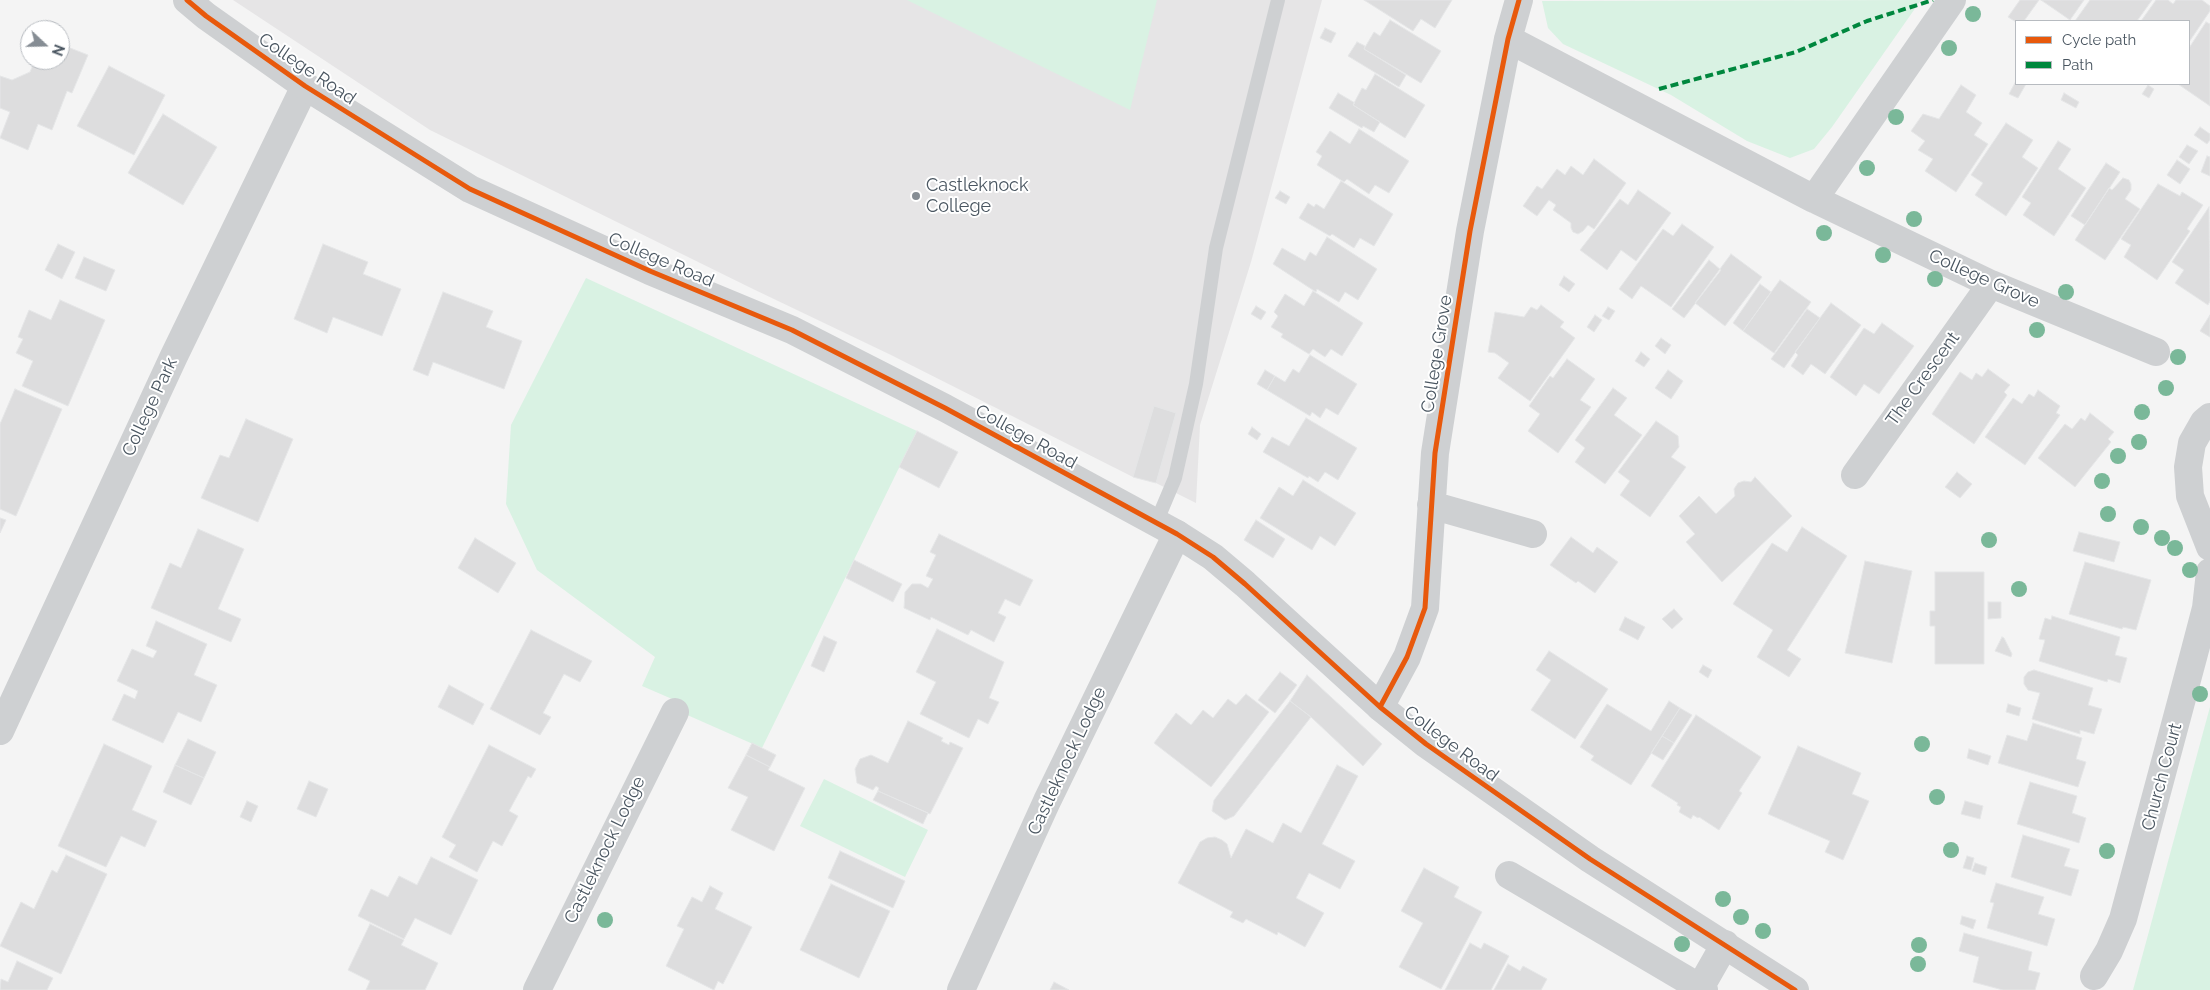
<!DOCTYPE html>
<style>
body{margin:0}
#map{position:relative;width:2210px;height:990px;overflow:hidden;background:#f4f4f4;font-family:Raleway,sans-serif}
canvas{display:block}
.legend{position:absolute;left:2015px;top:20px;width:175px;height:65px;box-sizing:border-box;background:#fff;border:1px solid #b7bbc0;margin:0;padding:6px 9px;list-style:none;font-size:15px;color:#4a5661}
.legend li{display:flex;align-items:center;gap:10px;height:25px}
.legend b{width:25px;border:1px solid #b7bbc0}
.north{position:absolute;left:20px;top:20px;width:50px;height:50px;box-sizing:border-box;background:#fff;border:1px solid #b7bbc0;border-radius:50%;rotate:111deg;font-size:14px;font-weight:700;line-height:20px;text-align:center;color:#4a5661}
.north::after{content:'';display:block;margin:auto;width:18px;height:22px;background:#868d94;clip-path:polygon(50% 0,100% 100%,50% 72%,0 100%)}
</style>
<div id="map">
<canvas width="2210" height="990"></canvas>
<ul class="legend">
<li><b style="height:6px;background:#e8590c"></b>Cycle path</li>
<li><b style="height:6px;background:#00873e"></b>Path</li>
</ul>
<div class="north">N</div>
</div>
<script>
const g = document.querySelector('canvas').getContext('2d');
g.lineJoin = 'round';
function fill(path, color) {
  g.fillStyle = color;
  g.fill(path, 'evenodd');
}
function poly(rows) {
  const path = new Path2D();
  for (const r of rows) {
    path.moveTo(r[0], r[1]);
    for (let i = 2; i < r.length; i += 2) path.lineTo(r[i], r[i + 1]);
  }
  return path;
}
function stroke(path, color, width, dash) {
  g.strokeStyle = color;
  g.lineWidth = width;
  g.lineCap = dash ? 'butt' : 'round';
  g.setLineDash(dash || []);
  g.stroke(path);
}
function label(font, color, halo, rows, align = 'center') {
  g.font = font + ' Raleway,sans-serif';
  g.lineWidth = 4;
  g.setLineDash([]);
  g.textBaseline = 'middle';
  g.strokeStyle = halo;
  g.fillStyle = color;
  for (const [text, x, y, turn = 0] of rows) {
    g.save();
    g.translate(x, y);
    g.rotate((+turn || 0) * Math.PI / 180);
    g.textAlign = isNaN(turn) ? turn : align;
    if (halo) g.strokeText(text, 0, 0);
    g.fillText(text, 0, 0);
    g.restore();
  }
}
const education = poly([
 [233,0,1322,0,1251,262,1200,425,1196,503,1156,483,1133,477,891,355,753,289,430,130]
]);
const green = poly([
 [907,0,1157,0,1130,110],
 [1921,0,1832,127,1814,149,1790,158,1747,141,1671,95,1563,44,1548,28,1542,1],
 [586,278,917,431,762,748,685,714,686,705,642,686,655,657,537,570,506,504,511,425],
 [2210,707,2210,990,2133,990],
 [824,779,928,830,905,877,800,826]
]);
const building = poly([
 [1364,0,1452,0,1435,28,1421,19,1413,31,1364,0],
 [2020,0,2039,0,2024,21,2016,22,2008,17,2020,0],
 [2041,0,2084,0,2070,20,2041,0],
 [2090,0,2152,0,2137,21,2075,21,2090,0],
 [2156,0,2168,0,2173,4,2176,0,2202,0,2210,6,2210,11,2189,42,2189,21,2141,21,2156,0],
 [1390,20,1441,51,1421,83,1364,49,1374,32,1380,36,1390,20],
 [2206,22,2210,24,2210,106,2178,84,2189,84,2189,48,2206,22],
 [1325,28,1336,33,1331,43,1320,38,1325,28],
 [1357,42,1365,46,1364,49,1406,75,1399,87,1348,56,1357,42],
 [60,44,88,55,72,93,67,91,52,130,38,124,28,150,0,138,10,112,0,108,0,76,12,80,30,72,35,60,60,60,60,44],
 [109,66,165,95,134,155,77,126,109,66],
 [1375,74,1425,105,1405,138,1353,105,1362,88,1366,90,1375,74],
 [2016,81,2016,84,2026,84,2018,98,2009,94,2016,81],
 [1961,85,1976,95,1966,112,1982,123,1974,135,1988,144,1956,192,1925,171,1933,159,1918,150,1925,141,1911,131,1923,114,1939,119,1961,85],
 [2148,85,2154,89,2149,98,2142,94,2148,85],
 [1338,93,1355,103,1353,105,1380,122,1374,132,1363,126,1362,128,1329,108,1338,93],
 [2064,93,2079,102,2076,108,2061,100,2064,93],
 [163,114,217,147,183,205,128,173,163,114],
 [2006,123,2033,140,2022,157,2038,168,2006,216,1975,195,1983,183,1971,175,2006,123],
 [2200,127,2210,134,2210,140,2207,144,2194,135,2200,127],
 [1359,129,1409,161,1389,193,1375,185,1369,194,1347,179,1344,182,1317,165,1322,156,1316,152,1330,131,1350,144,1359,129],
 [2058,141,2071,149,2058,169,2086,188,2054,236,2023,215,2031,203,2022,197,2058,141],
 [2187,145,2198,151,2189,164,2179,157,2187,145],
 [2207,156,2210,157,2210,176,2201,172,2207,156],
 [1594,159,1626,183,1594,229,1588,225,1583,231,1578,234,1573,232,1571,228,1571,223,1553,210,1556,205,1549,200,1537,216,1523,206,1537,186,1542,189,1557,169,1565,175,1571,166,1583,175,1594,159],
 [2177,160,2190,169,2180,184,2167,175,2177,160],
 [2106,163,2120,172,2085,225,2071,216,2106,163],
 [2123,178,2129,180,2131,184,2131,190,2125,199,2140,209,2105,260,2075,240,2109,188,2112,190,2123,178],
 [1341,181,1393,214,1374,246,1360,238,1354,248,1332,234,1330,236,1299,218,1308,203,1314,207,1316,204,1324,209,1341,181],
 [2158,184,2180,196,2182,192,2203,205,2187,229,2190,231,2157,280,2124,257,2131,245,2121,239,2158,184],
 [1638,190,1671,213,1636,261,1621,250,1607,270,1580,250,1620,199,1628,205,1638,190],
 [1280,191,1290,197,1286,204,1275,198,1280,191],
 [2209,207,2210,301,2208,305,2175,283,2184,270,2172,262,2209,207],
 [1682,224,1714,247,1671,307,1641,286,1632,299,1619,289,1663,229,1673,236,1682,224],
 [1327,237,1377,269,1358,300,1345,292,1339,302,1317,289,1316,292,1273,264,1282,248,1305,261,1310,252,1316,256,1327,237],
 [58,244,75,252,62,279,45,270,58,244],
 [323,244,368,262,363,274,401,289,382,336,333,317,327,333,294,319,323,244],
 [1731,254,1762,277,1725,326,1695,303,1731,254],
 [84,257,115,270,106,291,75,278,84,257],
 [1709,260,1721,270,1684,318,1672,309,1709,260],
 [1564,276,1575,284,1569,292,1559,285,1564,276],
 [1780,280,1811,302,1774,353,1743,331,1780,280],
 [1760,284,1771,292,1743,331,1733,323,1760,284],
 [1313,291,1363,323,1342,356,1331,349,1325,357,1313,349,1309,354,1281,337,1283,334,1271,327,1278,316,1274,312,1285,294,1304,306,1313,291],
 [443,292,493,311,486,327,522,341,504,389,433,362,428,376,413,370,443,292],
 [60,300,105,320,68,406,22,386,33,361,16,353,23,339,18,337,29,310,51,320,60,300],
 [1831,303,1861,325,1825,374,1811,364,1803,375,1791,366,1798,355,1795,352,1831,303],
 [1541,305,1564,322,1560,327,1575,338,1530,401,1498,378,1509,363,1495,353,1488,352,1495,312,1524,317,1531,307,1537,310,1541,305],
 [1256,306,1266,312,1261,320,1251,314,1256,306],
 [1608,307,1615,311,1609,320,1602,316,1608,307],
 [1807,309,1820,318,1784,368,1771,359,1807,309],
 [1595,315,1602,320,1594,332,1587,327,1595,315],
 [2210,315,2210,337,2200,331,2210,315],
 [1882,323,1914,346,1879,394,1864,384,1856,396,1830,377,1864,328,1874,334,1882,323],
 [1661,338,1671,345,1665,354,1655,346,1661,338],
 [1641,352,1650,359,1644,367,1635,361,1641,352],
 [1310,355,1357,384,1338,415,1326,408,1320,418,1312,412,1310,416,1267,390,1275,376,1285,382,1293,369,1299,373,1310,355],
 [1567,359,1595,379,1580,400,1591,407,1558,453,1528,431,1540,414,1529,406,1550,376,1553,378,1567,359],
 [1988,369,2010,385,2004,392,2007,395,1974,444,1932,414,1960,372,1972,380,1976,373,1982,377,1988,369],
 [1265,370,1275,376,1267,390,1257,384,1265,370],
 [1668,370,1683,381,1671,399,1655,388,1668,370],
 [1613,388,1627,398,1614,415,1642,435,1605,484,1575,462,1585,448,1575,440,1613,388],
 [15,389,62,409,16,516,0,509,0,424,15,389],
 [2038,390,2060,406,2056,413,2060,415,2025,465,1985,437,2013,398,2022,404,2029,394,2034,397,2038,390],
 [1154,406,1176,413,1156,483,1133,477,1154,406],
 [2090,413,2114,432,2108,439,2111,442,2075,487,2038,458,2065,424,2072,429,2081,418,2085,421,2090,413],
 [1306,418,1357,448,1338,480,1325,472,1318,482,1309,476,1308,478,1263,452,1272,437,1289,446,1306,418],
 [246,419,293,439,258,522,201,498,220,455,229,458,246,419],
 [1656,421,1678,436,1679,447,1671,457,1686,467,1650,517,1620,495,1630,481,1618,472,1656,421],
 [1252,427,1261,434,1257,440,1248,434,1252,427],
 [917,431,958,452,939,488,899,467,917,431],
 [1957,472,1972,484,1960,498,1945,487,1957,472],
 [1755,477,1792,516,1722,582,1686,542,1695,534,1679,516,1699,496,1716,514,1735,496,1734,489,1738,483,1744,481,1751,482,1755,477],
 [1303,480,1356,513,1335,546,1320,536,1312,550,1260,518,1279,487,1293,496,1303,480],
 [0,518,6,520,0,533,0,518],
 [1256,520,1285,539,1273,558,1244,540,1256,520],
 [1802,527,1847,556,1787,650,1801,659,1789,677,1757,657,1773,630,1733,604,1772,543,1787,552,1802,527],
 [198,529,244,549,218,609,241,619,231,642,151,608,170,563,181,568,198,529],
 [2079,532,2120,542,2114,562,2073,551,2079,532],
 [939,534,1033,580,1020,606,1005,599,998,613,1006,617,994,642,971,630,968,635,931,617,930,620,904,608,905,592,912,584,921,584,928,588,933,579,926,576,936,555,930,552,939,534],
 [1571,537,1593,553,1597,547,1618,562,1595,593,1578,581,1576,583,1550,565,1571,537],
 [475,538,516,563,498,593,458,568,475,538],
 [854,560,902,584,893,602,846,578,854,560],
 [1865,561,1912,571,1892,663,1845,653,1865,561],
 [2085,562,2151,580,2136,630,2123,627,2122,629,2069,614,2085,562],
 [1935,572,1984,572,1984,664,1935,664,1935,626,1930,626,1930,611,1935,611,1935,572],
 [1988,602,2001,602,2001,618,1988,619,1988,602],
 [1674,609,1683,619,1672,629,1662,619,1674,609],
 [2052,616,2120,637,2115,655,2127,658,2120,683,2108,679,2107,682,2039,661,2045,640,2039,639,2045,618,2051,620,2052,616],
 [1625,617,1645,627,1638,640,1619,630,1625,617],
 [156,621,207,644,194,675,217,685,201,722,178,712,163,743,112,720,124,694,135,699,138,691,117,681,132,649,153,658,157,651,146,646,156,621],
 [937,629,1004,662,989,698,999,702,988,724,978,719,969,738,920,714,936,682,916,672,937,629],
 [531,630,592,661,580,682,564,674,543,713,551,717,540,735,490,709,531,630],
 [824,636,837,642,824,672,811,666,824,636],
 [2002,637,2004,638,2012,654,2011,657,1995,651,2002,637],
 [1549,651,1608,689,1575,739,1531,710,1551,680,1536,670,1549,651],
 [1703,665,1712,670,1708,678,1699,672,1703,665],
 [2034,670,2093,688,2088,705,2102,709,2094,734,2080,730,2080,734,2032,719,2040,693,2028,690,2024,684,2024,677,2028,672,2034,670],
 [1280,672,1297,685,1275,713,1258,700,1280,672],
 [1307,675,1382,744,1363,766,1311,717,1290,701,1307,675],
 [449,685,484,704,473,725,438,707,449,685],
 [1246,694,1269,712,1211,787,1154,743,1176,713,1191,725,1203,710,1213,718,1228,699,1236,705,1246,694],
 [1290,701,1311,717,1234,816,1225,820,1212,811,1214,800,1290,701],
 [1669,701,1680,708,1631,785,1591,760,1594,756,1580,747,1607,704,1651,731,1669,701],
 [2008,704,2021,708,2019,716,2006,712,2008,704],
 [1680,708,1692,715,1674,743,1662,736,1680,708],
 [1696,715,1761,757,1739,791,1742,793,1719,830,1699,817,1698,818,1693,815,1691,819,1679,812,1681,807,1677,805,1678,803,1651,786,1696,715],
 [908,721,943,738,941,741,949,745,950,742,963,748,930,814,878,791,879,788,876,786,873,790,857,783,855,769,860,759,871,755,888,763,908,721],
 [2033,723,2082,738,2076,759,2086,762,2078,787,1998,763,2007,735,2027,741,2033,723],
 [1662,736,1674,743,1663,760,1651,753,1662,736],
 [188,739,216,752,204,778,175,765,188,739],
 [752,743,776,755,770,767,746,755,752,743],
 [104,744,152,766,132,810,157,821,145,847,121,836,106,867,58,846,104,744],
 [489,745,536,769,531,778,528,776,509,811,518,816,502,846,493,841,477,872,449,857,456,845,442,837,489,745],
 [1798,746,1861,773,1852,794,1869,801,1843,860,1825,852,1830,841,1768,814,1798,746],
 [1969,749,1991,756,1988,765,1967,758,1969,749],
 [746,755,770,767,768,770,805,788,774,851,731,830,748,797,728,788,746,755],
 [175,765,204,778,191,805,163,792,175,765],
 [1337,765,1358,776,1322,844,1355,861,1340,889,1309,873,1296,898,1324,913,1305,947,1278,932,1277,935,1246,919,1243,923,1230,917,1233,912,1178,883,1200,842,1207,838,1215,837,1222,840,1227,844,1231,858,1246,829,1273,843,1283,823,1301,833,1337,765],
 [309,781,328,789,316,817,297,809,309,781],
 [2030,782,2077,796,2072,813,2086,818,2079,843,2017,824,2030,782],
 [878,791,928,813,923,824,873,800,878,791],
 [247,801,258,806,251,822,240,817,247,801],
 [1965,801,1983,806,1980,819,1961,814,1965,801],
 [2023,835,2070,849,2064,866,2079,870,2071,896,2011,877,2023,835],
 [840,851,905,881,893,908,828,878,840,851],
 [66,855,107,874,61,974,0,946,21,902,34,909,52,870,57,873,66,855],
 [1967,856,1974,858,1971,870,1963,868,1967,856],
 [431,857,478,880,451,935,415,918,404,939,358,916,371,889,388,897,399,876,417,885,431,857],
 [1975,863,1987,867,1985,875,1972,871,1975,863],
 [1424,868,1459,887,1454,897,1482,912,1441,989,1399,967,1423,923,1401,911,1424,868],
 [1996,883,2044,897,2038,914,2055,919,2047,946,1987,928,1994,903,1990,902,1996,883],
 [831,884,890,911,859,978,800,950,831,884],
 [710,886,723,893,715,909,752,927,723,984,718,981,714,990,666,966,684,929,677,926,692,897,702,902,710,886],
 [1962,916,1976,920,1973,929,1960,924,1962,916],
 [370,924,404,940,401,945,438,963,425,990,366,990,370,981,348,970,370,924],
 [1964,933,2032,952,2028,970,2040,973,2035,990,2003,990,1973,982,1979,957,1959,951,1964,933],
 [1470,943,1481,949,1484,943,1509,956,1491,990,1445,990,1470,943],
 [17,961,53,978,47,990,0,990,1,979,8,982,17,961],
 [1508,964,1520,971,1523,966,1547,979,1541,990,1494,990,1508,964],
 [1054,982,1069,990,1050,990,1054,982]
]);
const service = poly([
 [1156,523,1175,478,1196,384,1216,248,1278,0]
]);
const minor = poly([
 [1508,39,1814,199,1991,284,2156,352],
 [1814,199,1952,0],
 [2210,417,2204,422,2192,443,2188,467,2190,496,2210,547],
 [1855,475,1991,284],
 [1431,505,1533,534],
 [1380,707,1407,657,1425,608,1435,453,1470,231,1508,39,1519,0],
 [0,731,174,356,305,86],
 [1509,875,1704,990],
 [2094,976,2109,951,2123,919,2195,650,2206,608,2210,572],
 [1700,988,1725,944],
 [537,990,675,712],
 [961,990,1047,801,1177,534]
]);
const tertiary = poly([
 [187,0,206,16,305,86,470,189,650,271,792,330,945,408,1177,534,1213,557,1245,584,1380,707,1426,744,1590,859,1795,990]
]);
const quiet = poly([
 [1659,89,1796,52,1867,21,1933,0]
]);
const cycleway = poly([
 [187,0,206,16,305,86,470,189,650,271,792,330,945,408,1177,534,1213,557,1245,584,1380,707,1426,744,1590,859,1795,990],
 [1380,707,1407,657,1425,608,1435,453,1470,231,1508,39,1519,0]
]);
const trees = [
 [1973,14],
 [1949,48],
 [1896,117],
 [1867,168],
 [1914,219],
 [1824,233],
 [1883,255],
 [1935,279],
 [2066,292],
 [2037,330],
 [2178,357],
 [2166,388],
 [2142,412],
 [2139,442],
 [2118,456],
 [2102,481],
 [2108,514],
 [2141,527],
 [2162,538],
 [1989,540],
 [2175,548],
 [2190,570],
 [2019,589],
 [2200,694],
 [1922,744],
 [1937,797],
 [1951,850],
 [2107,851],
 [1723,899],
 [1741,917],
 [605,920],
 [1763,931],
 [1682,944],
 [1919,945],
 [1918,964]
];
const markers = [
 [916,196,5,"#868d94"]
];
const streetNames = [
 ["College Road",307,69,34],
 ["College Road",661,260,23],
 ["College Grove",1984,279,24],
 ["College Grove",1437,354,-81],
 ["The Crescent",1923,379,-54],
 ["College Park",150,407,-65],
 ["College Road",1026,437,29],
 ["College Road",1451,744,37],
 ["Castleknock Lodge",1067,761,-65],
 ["Church Court",2162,777,-75],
 ["Castleknock Lodge",605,850,-64]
];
const poiNames = [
 ["Castleknock",926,186],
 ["College",926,207]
];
fill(education, '#e6e5e6');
fill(green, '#d9f2e3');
fill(building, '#ddddde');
stroke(building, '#e5e6e7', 1);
stroke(service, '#ced0d2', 14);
stroke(minor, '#ced0d2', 28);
stroke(tertiary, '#ced0d2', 28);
stroke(quiet, '#00873e', 4, [8, 4]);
stroke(cycleway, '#e8590c', 5);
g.fillStyle = '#7ab899';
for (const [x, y] of trees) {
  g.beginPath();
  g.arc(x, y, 8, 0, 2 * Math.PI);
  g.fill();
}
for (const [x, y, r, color] of markers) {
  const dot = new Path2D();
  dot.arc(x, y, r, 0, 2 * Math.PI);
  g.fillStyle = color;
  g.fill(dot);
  stroke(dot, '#fff', 2);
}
label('18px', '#4a5661', '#fff', streetNames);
label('18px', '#4a5661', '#fff', poiNames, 'left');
</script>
